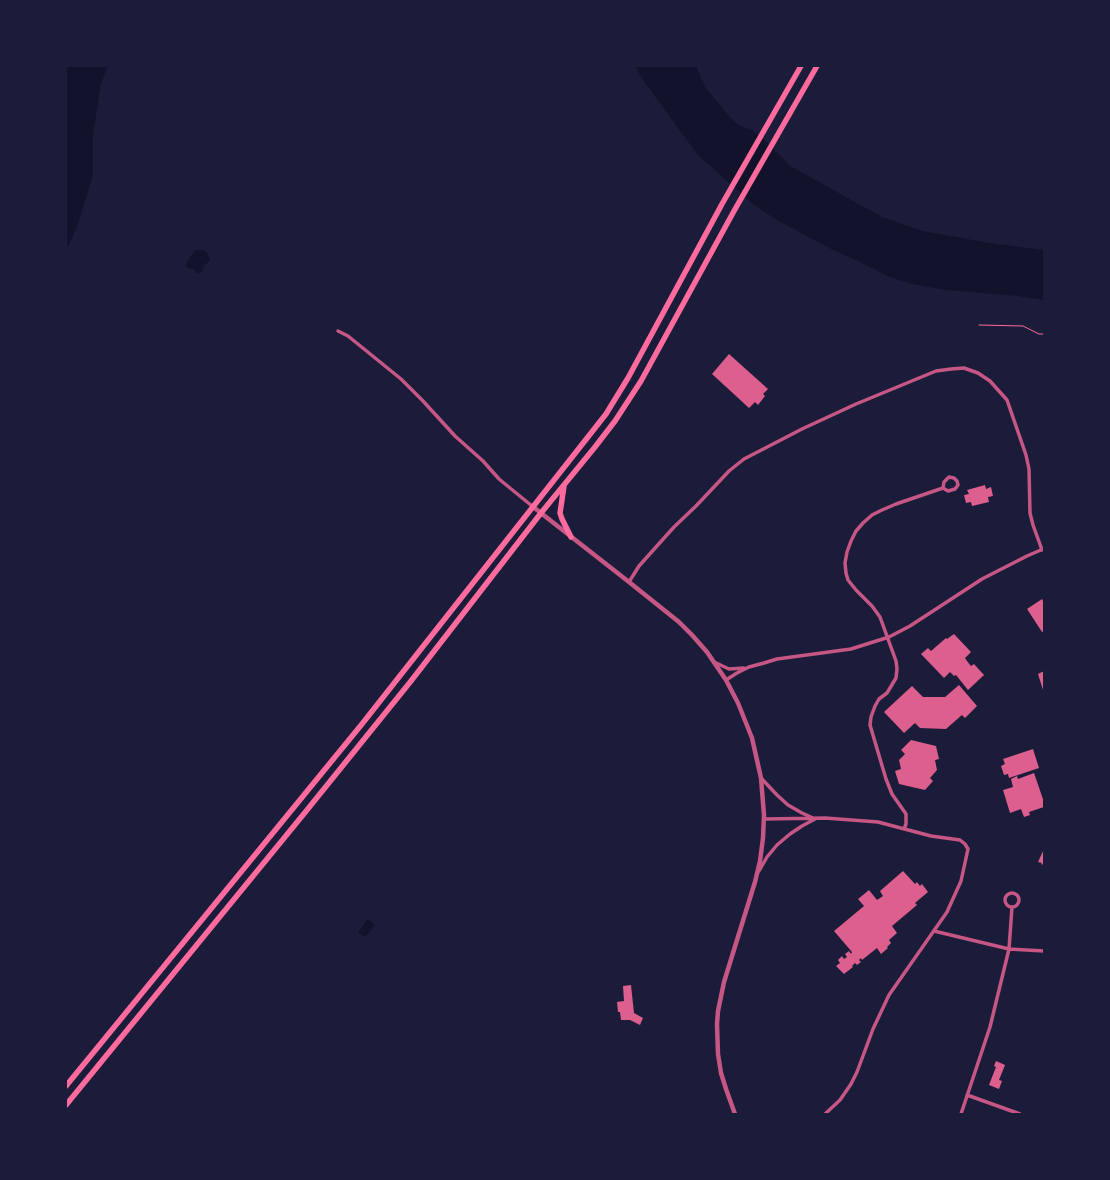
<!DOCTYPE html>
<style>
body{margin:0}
#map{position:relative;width:1110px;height:1180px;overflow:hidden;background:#1b1b3a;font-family:Lora,serif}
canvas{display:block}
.frame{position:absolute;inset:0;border:67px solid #1b1b3a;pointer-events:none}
</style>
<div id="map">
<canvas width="1110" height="1180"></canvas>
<div class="frame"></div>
</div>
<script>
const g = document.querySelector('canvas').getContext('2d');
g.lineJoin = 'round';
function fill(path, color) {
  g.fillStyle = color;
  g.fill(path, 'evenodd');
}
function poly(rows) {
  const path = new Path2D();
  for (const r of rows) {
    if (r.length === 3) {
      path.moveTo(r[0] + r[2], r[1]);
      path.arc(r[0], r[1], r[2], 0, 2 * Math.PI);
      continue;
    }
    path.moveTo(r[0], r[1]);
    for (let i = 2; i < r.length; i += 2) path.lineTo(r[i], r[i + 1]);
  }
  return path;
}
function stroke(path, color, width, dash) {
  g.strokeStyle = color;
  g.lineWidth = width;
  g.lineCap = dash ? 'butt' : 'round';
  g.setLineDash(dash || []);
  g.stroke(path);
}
const water = poly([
 [66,66,108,66,101,83,93,134,93,175,77,227,68,246,66,248],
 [635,66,696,66,705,87,727,114,738,125,743,127,750,129,769,144,790,166,882,217,922,231,989,243,1044,250,1044,300,1018,296,946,290,912,284,890,277,850,257,833,250,777,220,754,205,698,155,643,80],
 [196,250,203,250,206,252,207,253,210,260,204,266,202,272,198,274,193,268,189,269,186,266,188,260],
 [368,919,375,925,365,937,358,932]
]);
const building = poly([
 [729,354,768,389,763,394,765,396,758,405,755,402,749,408,712,374],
 [985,485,986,489,991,487,993,496,988,497,989,502,972,506,971,502,966,503,964,495,969,494,967,490],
 [1042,599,1044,603,1044,631,1042,632,1027,609],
 [954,634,971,652,965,658,967,661,971,666,974,664,984,675,968,690,956,675,954,676,950,672,944,678,921,654,928,648,931,651,946,638,947,639],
 [1044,671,1044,693,1038,674],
 [959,685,977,706,965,718,962,715,946,729,920,728,915,723,904,733,884,712,912,686,923,697,945,697],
 [911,740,936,746,939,759,935,760,937,770,930,778,933,781,925,790,899,784,895,771,901,769,899,760,905,754,901,750],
 [1033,749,1039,768,1009,778,1008,774,1004,775,1001,766,1005,764,1003,759],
 [1034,773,1044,802,1044,807,1029,812,1030,815,1024,817,1021,809,1010,813,1003,790,1013,787,1011,779,1017,776,1018,779],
 [1044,849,1044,865,1041,864,1042,863,1038,862],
 [903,871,915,884,917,882,920,886,922,884,928,892,915,903,917,905,892,926,897,933,889,940,891,943,887,947,888,948,881,954,877,948,862,960,861,958,859,960,861,962,857,965,855,963,852,966,853,967,844,974,836,966,840,963,838,960,842,956,844,959,847,957,845,954,849,951,851,954,852,952,834,931,864,906,858,899,869,890,877,900,883,896,880,891],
 [631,985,634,1013,643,1018,640,1025,630,1020,621,1020,620,1012,618,1012,617,1002,624,1001,623,986],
 [996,1061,1005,1065,999,1080,1002,1081,999,1089,989,1085,996,1067,994,1066]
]);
const path = poly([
 [979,325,1023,326,1039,334,1044,334]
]);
const minor = poly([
 [338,331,348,336,401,379,423,401,455,436,483,461,499,479,532,506],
 [629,582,639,566,674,527,696,506,729,471,744,459,802,429,856,404,936,371,951,369,964,368,978,373,990,381,1007,400,1026,455,1029,469,1030,513,1033,525,1042,550],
 [714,662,729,669,744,668],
 [726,680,737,673,749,667,764,663,777,659,851,649,889,637,910,626,982,579,1027,556,1043,549],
 [761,778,777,795,788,805,802,813,813,818],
 [764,819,825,818,878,822,931,836,960,840,965,844,968,849,961,881,947,912,889,995,873,1029,857,1072,851,1084,840,1100,825,1114],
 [904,829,906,824,906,814,892,794,886,779,870,725,871,717,875,706,879,699,887,693,896,678,897,669,896,661,880,617,872,606,856,590,848,580,846,573,845,563,847,552,851,541,856,531,863,523,872,515,882,510,896,504,943,488,948,491,955,489,958,485,957,481,954,478,949,477,944,482,943,488],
 [759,871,767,857,777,845,790,834,802,826,815,819],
 [1012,900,7],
 [934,931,1009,949,1044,951],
 [967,1095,1020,1114],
 [961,1114,990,1027,1009,949,1012,907]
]);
const tertiary = poly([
 [532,506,629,582,679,622,692,635,707,652,726,680,738,703,752,738,761,778,764,815,763,838,760,861,755,882,724,982,718,1011,717,1024,718,1054,721,1073,726,1089,735,1114]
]);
const primary = poly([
 [564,486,560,513,562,519,571,537],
 [66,1086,362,724,606,414,628,378,722,204,801,66],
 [66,1105,307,810,411,681,541,513,595,447,615,421,641,381,734,211,817,66]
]);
fill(water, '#12122b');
fill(building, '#dd5f8e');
stroke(path, '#ff6b9d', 1);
stroke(minor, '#c65784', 3.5);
stroke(tertiary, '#c65784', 4.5);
stroke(primary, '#ff6b9d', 5.5);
</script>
